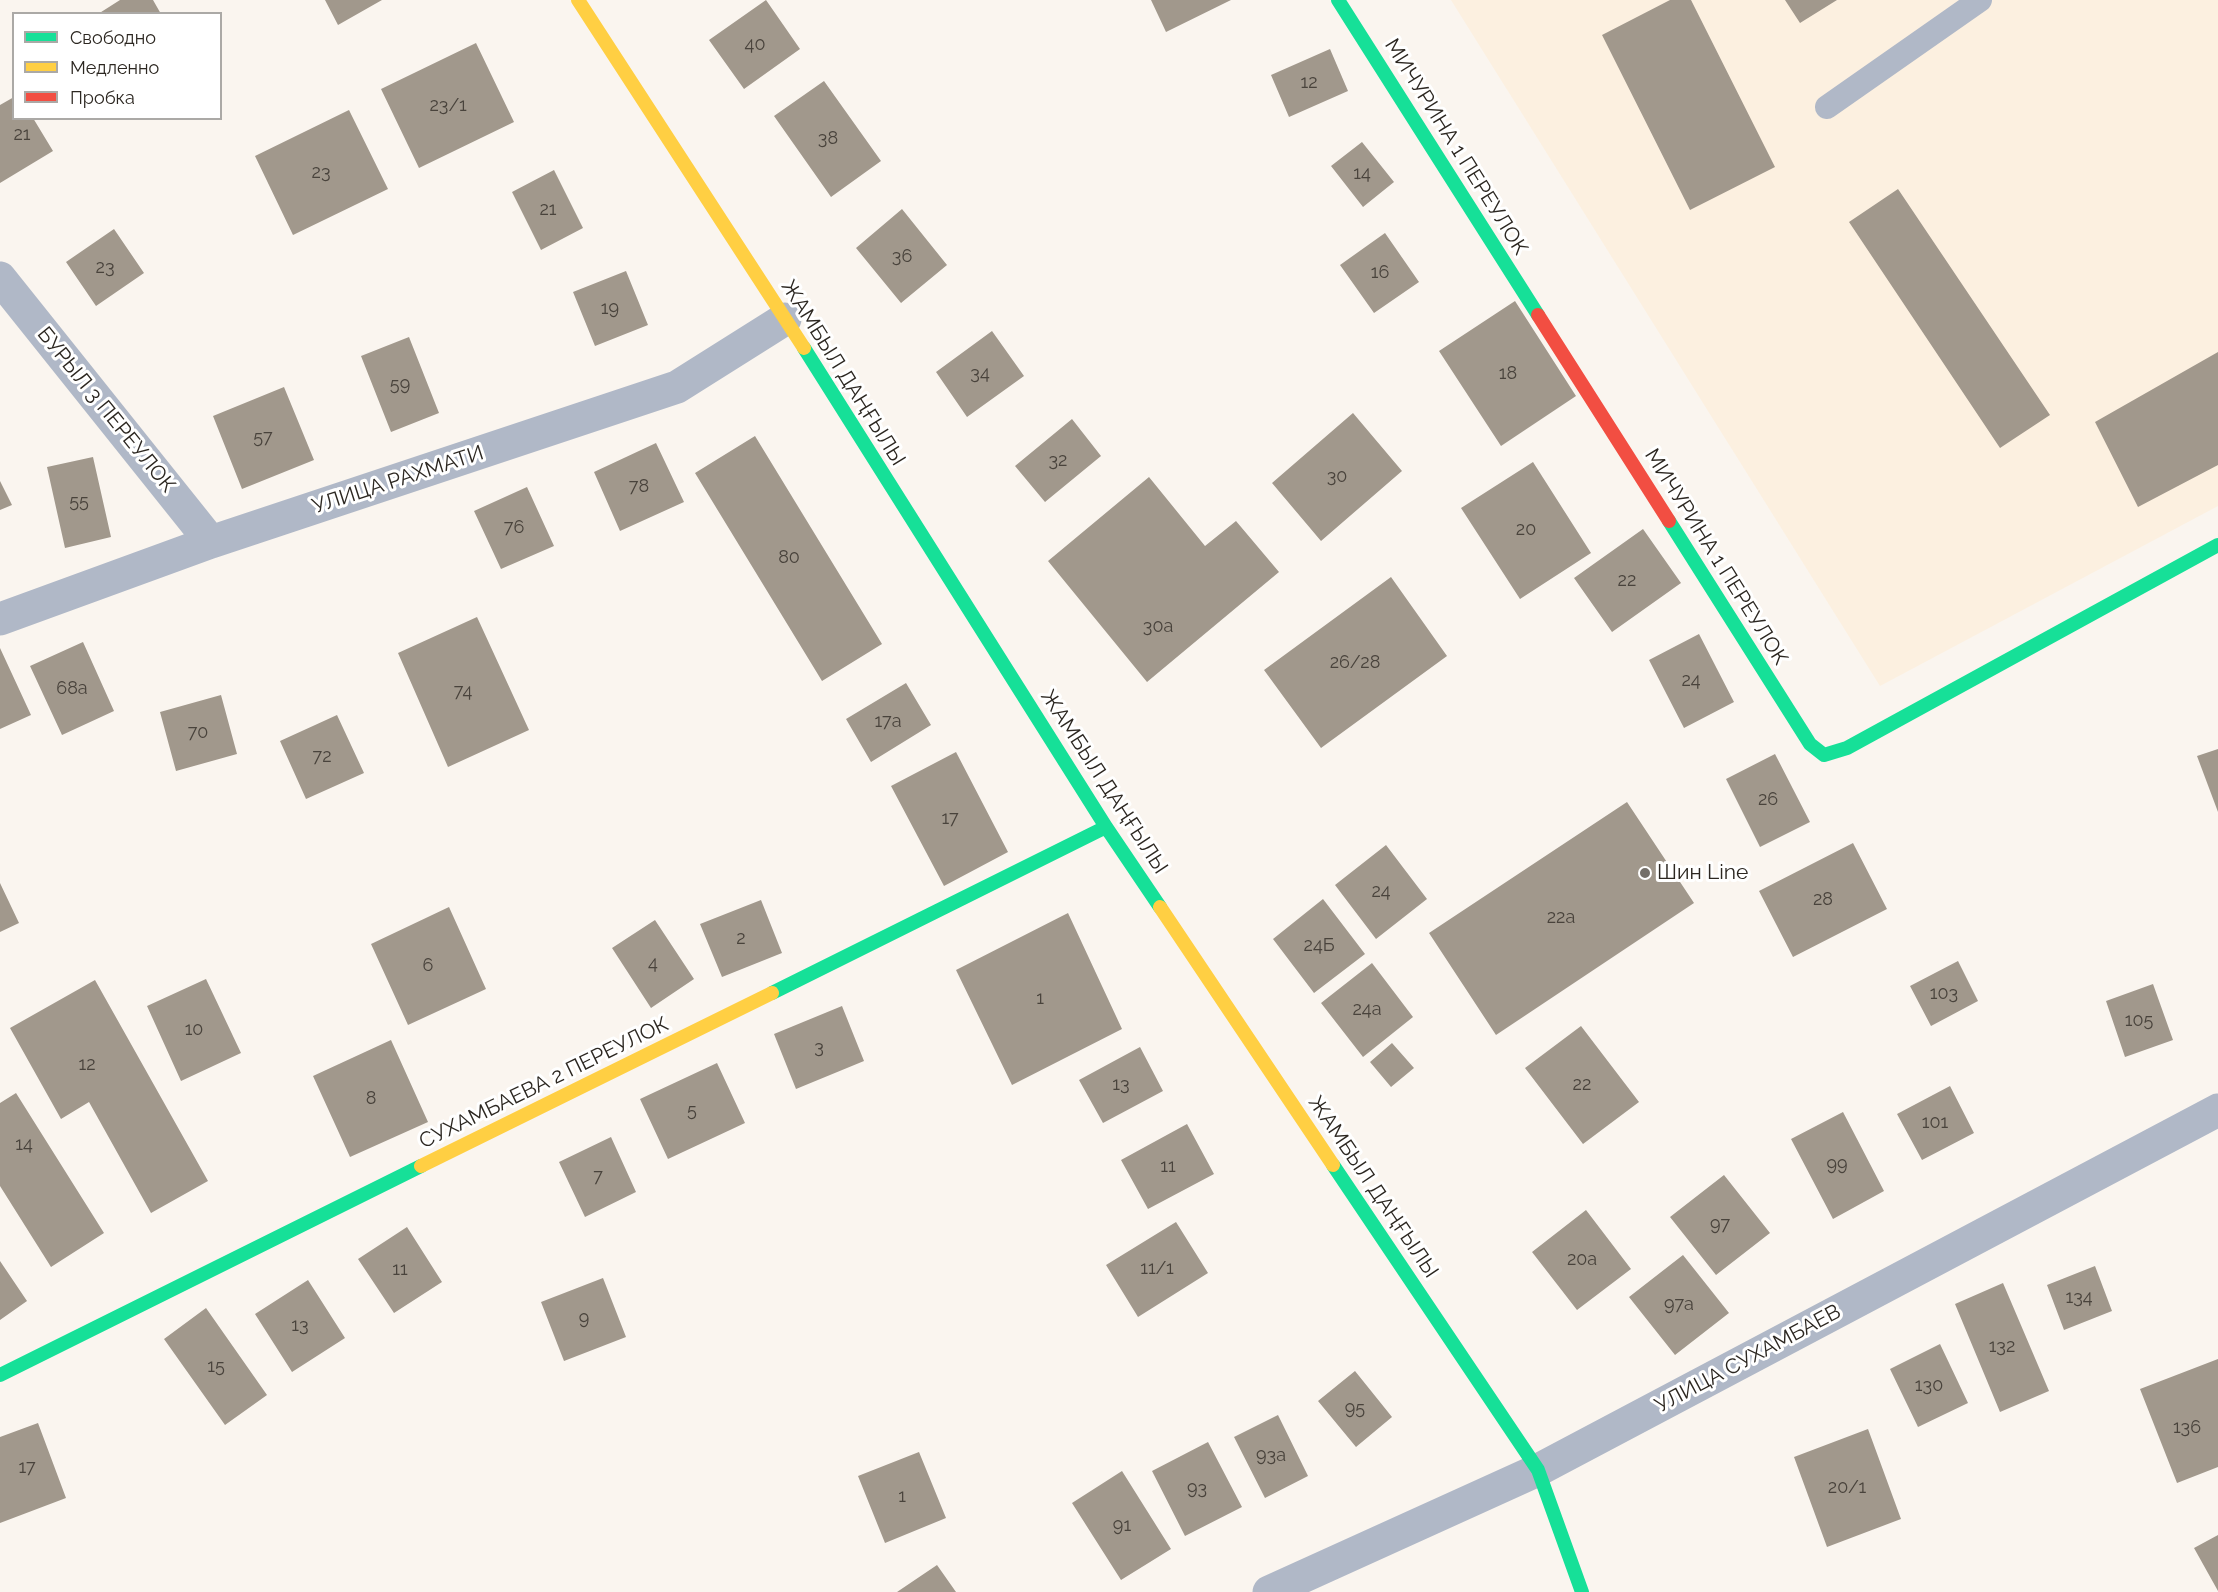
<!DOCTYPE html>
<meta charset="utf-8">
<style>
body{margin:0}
#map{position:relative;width:2218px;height:1592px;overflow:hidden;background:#faf5ef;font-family:Raleway,sans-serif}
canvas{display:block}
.legend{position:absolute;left:12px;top:12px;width:210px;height:108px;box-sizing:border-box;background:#fff;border:2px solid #aba9a6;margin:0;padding:8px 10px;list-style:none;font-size:18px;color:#2c2721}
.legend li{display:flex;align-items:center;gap:12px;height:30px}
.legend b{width:30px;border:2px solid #aba9a6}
</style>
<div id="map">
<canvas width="2218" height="1592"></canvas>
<ul class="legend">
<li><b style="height:8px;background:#16e098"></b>Свободно</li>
<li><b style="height:8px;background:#ffcf43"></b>Медленно</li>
<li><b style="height:8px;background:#f24e42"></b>Пробка</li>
</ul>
</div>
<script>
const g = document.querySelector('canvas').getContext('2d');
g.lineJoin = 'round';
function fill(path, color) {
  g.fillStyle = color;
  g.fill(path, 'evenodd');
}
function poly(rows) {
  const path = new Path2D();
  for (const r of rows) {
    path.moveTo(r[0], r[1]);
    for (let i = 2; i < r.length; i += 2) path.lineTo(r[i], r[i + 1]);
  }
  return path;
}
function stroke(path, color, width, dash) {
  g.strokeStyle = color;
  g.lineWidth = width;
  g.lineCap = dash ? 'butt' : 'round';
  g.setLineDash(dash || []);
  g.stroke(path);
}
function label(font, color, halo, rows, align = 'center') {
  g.font = font + ' Raleway,sans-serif';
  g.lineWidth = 6;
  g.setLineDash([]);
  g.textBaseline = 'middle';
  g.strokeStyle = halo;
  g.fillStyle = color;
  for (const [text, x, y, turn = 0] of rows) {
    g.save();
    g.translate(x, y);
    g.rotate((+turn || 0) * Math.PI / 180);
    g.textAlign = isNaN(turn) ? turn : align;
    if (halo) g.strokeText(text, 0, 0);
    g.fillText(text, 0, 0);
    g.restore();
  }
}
const built = poly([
 [1451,0,2218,0,2218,506,1880,686]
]);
const building = poly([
 [120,0,153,0,161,14,98,14],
 [325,0,382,0,338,25],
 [766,0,800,49,744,89,709,40],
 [1151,0,1231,0,1166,32],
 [1670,0,1691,0,1775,167,1690,210,1602,35],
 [1785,0,1837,0,1800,23],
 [476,43,514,122,419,168,381,89],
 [1330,49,1348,91,1289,117,1271,75],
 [824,81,881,161,831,197,774,116],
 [14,97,14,118,33,118,53,151,0,183,0,105],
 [349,110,388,189,293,235,255,156],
 [1362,142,1394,182,1363,207,1331,166],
 [554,170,583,228,541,250,512,192],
 [1898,189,2050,415,2000,448,1849,222],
 [902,209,947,265,901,303,856,248],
 [114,229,144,273,96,306,66,262],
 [1385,233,1419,282,1374,313,1340,265],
 [626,271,648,325,595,346,573,292],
 [1515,301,1576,396,1501,446,1439,351],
 [992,331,1024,376,967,417,936,372],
 [409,337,439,413,391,432,361,356],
 [2218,352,2218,465,2138,507,2095,422],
 [284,387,314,460,242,489,213,416],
 [1353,413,1402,471,1321,541,1272,483],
 [1072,419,1101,456,1045,502,1015,466],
 [755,436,882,644,822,681,695,473],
 [656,443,684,502,620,531,594,472],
 [93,457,111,537,65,548,47,467],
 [1533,462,1591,553,1520,599,1461,508],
 [1149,477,1205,546,1236,521,1279,572,1147,682,1048,561],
 [0,481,12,505,0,510],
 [527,487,554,546,501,569,474,511],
 [1643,529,1681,583,1612,632,1574,578],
 [1391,577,1447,656,1321,748,1264,670],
 [477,617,529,730,448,767,398,653],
 [1699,634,1734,702,1684,728,1649,660],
 [83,642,114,711,62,735,30,666],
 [0,648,31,715,0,729],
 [906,683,931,725,871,762,846,719],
 [221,695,237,754,176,771,160,712],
 [337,715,364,773,306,799,280,741],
 [2218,749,2218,812,2197,756],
 [956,752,1008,852,944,886,891,786],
 [1775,754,1810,822,1760,847,1726,779],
 [1627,802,1694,903,1496,1035,1429,933],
 [1853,843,1887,909,1793,957,1759,891],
 [1386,845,1427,899,1376,939,1335,885],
 [0,883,19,923,0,932],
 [1323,899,1365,954,1314,993,1273,939],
 [761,900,782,953,722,977,700,924],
 [449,907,486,989,408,1025,371,944],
 [1068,913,1122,1029,1012,1085,956,970],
 [655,920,694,979,651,1008,612,948],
 [1958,961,1978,1001,1931,1026,1910,986],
 [1372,963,1413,1017,1363,1057,1321,1003],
 [206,979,241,1053,181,1081,147,1006],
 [95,980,208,1181,151,1213,89,1102,61,1119,10,1028],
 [2153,984,2173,1040,2125,1057,2106,1001],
 [842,1006,864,1061,796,1089,774,1034],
 [1581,1026,1639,1102,1583,1144,1525,1068],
 [391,1040,428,1122,350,1157,313,1076],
 [1392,1043,1414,1068,1391,1087,1370,1062],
 [1140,1047,1163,1091,1103,1123,1079,1080],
 [717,1063,745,1123,668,1159,640,1099],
 [1950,1086,1974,1133,1922,1160,1897,1114],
 [16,1093,104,1233,51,1267,0,1186,0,1103],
 [1843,1112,1884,1191,1833,1219,1791,1139],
 [1187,1124,1214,1174,1148,1209,1121,1160],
 [611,1137,636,1192,585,1217,559,1162],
 [1724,1175,1770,1233,1716,1275,1670,1217],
 [1586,1210,1631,1269,1577,1310,1532,1252],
 [1176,1222,1208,1273,1138,1317,1106,1265],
 [407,1227,442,1282,394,1313,358,1259],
 [1683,1255,1729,1313,1675,1355,1629,1297],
 [0,1261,27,1301,0,1320],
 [2095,1266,2112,1311,2064,1330,2047,1285],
 [603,1278,626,1337,564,1361,541,1302],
 [308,1280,345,1338,292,1372,255,1314],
 [2003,1283,2049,1391,2000,1412,1955,1304],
 [206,1308,267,1395,225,1425,164,1339],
 [1940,1344,1968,1403,1918,1427,1890,1369],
 [2218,1359,2218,1467,2177,1483,2140,1389],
 [1355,1371,1392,1417,1356,1447,1318,1401],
 [1278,1415,1308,1476,1265,1498,1234,1437],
 [38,1423,66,1498,0,1523,0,1437],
 [1868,1429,1901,1519,1827,1547,1794,1457],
 [1208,1442,1242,1507,1185,1536,1152,1471],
 [919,1452,946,1518,885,1543,858,1476],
 [1122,1471,1171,1549,1121,1580,1072,1503],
 [2218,1535,2218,1591,2194,1548],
 [937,1565,956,1592,897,1592]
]);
const lane = poly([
 [1827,107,1980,0]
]);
const street = poly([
 [0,278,211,542],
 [0,619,211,542,677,387,785,319],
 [1269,1592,1538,1470,2218,1110]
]);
const fast = poly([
 [1338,0,1538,315],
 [804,348,1106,827,1160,907],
 [1669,521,1810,744,1824,755,1847,748,2218,545],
 [772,993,1106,827],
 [1333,1165,1538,1470,1582,1592],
 [0,1375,421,1166]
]);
const slow = poly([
 [578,0,804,348],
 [1160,907,1333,1165],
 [421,1166,772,993]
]);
const jam = poly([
 [1538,315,1669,521]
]);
const markers = [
 [1645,873,6,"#746f69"]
];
const numberNames = [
 ["40",755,45],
 ["12",1309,83],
 ["23/1",448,106],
 ["21",22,135],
 ["38",828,139],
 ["23",321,173],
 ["14",1362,174],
 ["21",548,210],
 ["36",902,257],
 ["23",105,268],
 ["16",1380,273],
 ["19",610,309],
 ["34",980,374],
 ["18",1508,374],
 ["59",400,385],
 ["57",263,438],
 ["32",1058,461],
 ["30",1337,477],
 ["78",639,487],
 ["55",79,502],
 ["76",514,528],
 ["20",1526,530],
 ["80",789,558],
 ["22",1627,581],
 ["30а",1158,627],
 ["26/28",1355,663],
 ["24",1691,681],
 ["68а",72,689],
 ["74",463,692],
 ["17а",888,722],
 ["70",198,733],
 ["72",322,757],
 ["26",1768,800],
 ["17",950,819],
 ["24",1381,892],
 ["28",1823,900],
 ["22а",1561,918],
 ["2",741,939],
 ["24Б",1319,946],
 ["4",653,964],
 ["6",428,966],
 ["103",1944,994],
 ["1",1040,999],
 ["24а",1367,1010],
 ["105",2139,1021],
 ["10",194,1030],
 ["3",819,1048],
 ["12",87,1065],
 ["13",1121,1085],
 ["22",1582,1085],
 ["8",371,1099],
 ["5",692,1111],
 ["101",1935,1123],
 ["14",24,1145],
 ["99",1837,1165],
 ["11",1168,1167],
 ["7",598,1177],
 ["97",1720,1225],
 ["20а",1582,1260],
 ["11/1",1157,1269],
 ["11",400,1270],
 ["134",2079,1298],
 ["97а",1679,1305],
 ["9",584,1319],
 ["13",300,1326],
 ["132",2002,1347],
 ["15",216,1367],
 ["130",1929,1386],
 ["95",1355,1409],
 ["136",2187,1428],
 ["93а",1271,1456],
 ["17",27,1468],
 ["20/1",1847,1488],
 ["93",1197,1489],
 ["1",902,1497],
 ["91",1122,1526]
];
const streetNames = [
 ["МИЧУРИНА 1 ПЕРЕУЛОК",1456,147,58],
 ["ЖАМБЫЛ ДАҢҒЫЛЫ",843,373,58],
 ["БУРЫЛ 3 ПЕРЕУЛОК",106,410,51],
 ["УЛИЦА РАХМАТИ",398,480,-18],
 ["МИЧУРИНА 1 ПЕРЕУЛОК",1716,557,58],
 ["ЖАМБЫЛ ДАҢҒЫЛЫ",1104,782,57],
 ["СУХАМБАЕВА 2 ПЕРЕУЛОК",544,1083,-26],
 ["ЖАМБЫЛ ДАҢҒЫЛЫ",1373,1187,56],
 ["УЛИЦА СУХАМБАЕВ",1748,1359,-28]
];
const poiNames = [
 ["Шин Line",1657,873]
];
fill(built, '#fcf0e0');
fill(building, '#a1988c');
stroke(lane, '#b0b8c7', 24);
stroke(street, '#b0b8c7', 33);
stroke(fast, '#16e098', 14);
stroke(slow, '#ffcf43', 14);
stroke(jam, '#f24e42', 14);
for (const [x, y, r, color] of markers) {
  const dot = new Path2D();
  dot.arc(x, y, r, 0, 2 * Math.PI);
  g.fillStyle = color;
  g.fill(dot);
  stroke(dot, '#fff', 2);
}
label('18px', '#49433c', null, numberNames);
label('21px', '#2c2721', '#fff', streetNames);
label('21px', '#2c2721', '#fff', poiNames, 'left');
</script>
